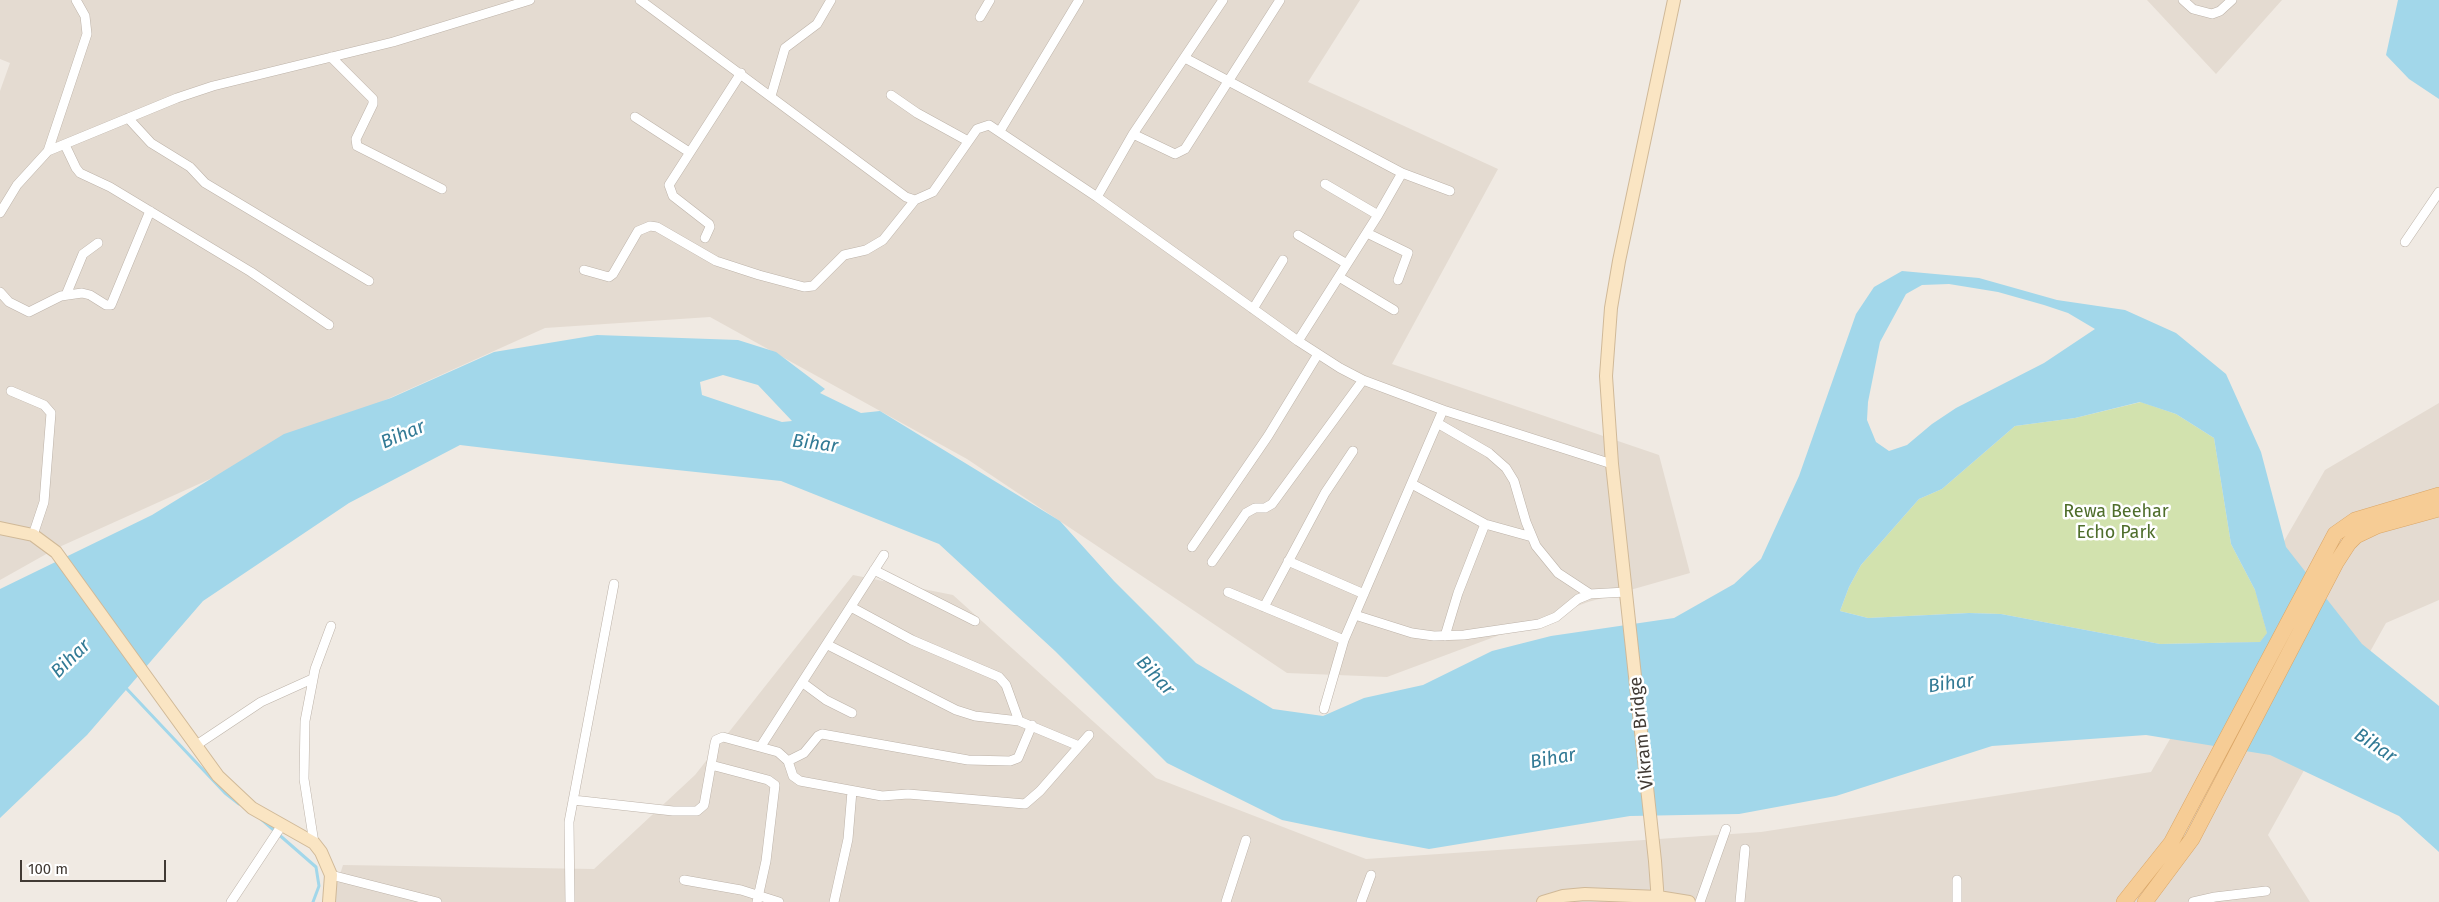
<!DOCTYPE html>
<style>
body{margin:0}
#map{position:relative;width:2439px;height:902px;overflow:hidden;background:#f0eae3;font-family:"Fira Sans",sans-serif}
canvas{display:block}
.scale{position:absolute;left:20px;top:860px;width:146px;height:22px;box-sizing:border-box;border:2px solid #413a34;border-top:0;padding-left:6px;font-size:15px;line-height:18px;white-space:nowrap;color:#413a34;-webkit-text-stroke:4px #fff;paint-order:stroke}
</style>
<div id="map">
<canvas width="2439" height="902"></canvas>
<div class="scale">100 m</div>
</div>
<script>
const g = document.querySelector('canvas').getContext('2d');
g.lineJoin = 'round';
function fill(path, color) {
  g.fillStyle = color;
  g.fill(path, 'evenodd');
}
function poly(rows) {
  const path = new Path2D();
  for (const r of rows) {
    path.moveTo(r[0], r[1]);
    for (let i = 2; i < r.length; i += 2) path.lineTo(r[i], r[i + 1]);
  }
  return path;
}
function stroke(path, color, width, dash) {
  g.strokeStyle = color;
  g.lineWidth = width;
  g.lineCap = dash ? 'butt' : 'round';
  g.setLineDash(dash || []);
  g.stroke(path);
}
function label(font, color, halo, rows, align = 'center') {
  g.font = font + ' "Fira Sans",sans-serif';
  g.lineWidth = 5;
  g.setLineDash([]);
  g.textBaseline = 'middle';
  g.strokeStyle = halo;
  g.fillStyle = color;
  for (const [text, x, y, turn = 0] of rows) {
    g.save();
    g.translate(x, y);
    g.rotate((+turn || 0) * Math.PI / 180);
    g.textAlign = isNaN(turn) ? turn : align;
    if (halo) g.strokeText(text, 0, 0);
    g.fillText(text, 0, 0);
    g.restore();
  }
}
const residential = poly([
 [0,0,1360,0,1308,82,1498,169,1392,364,1659,455,1690,573,1588,602,1387,677,1287,673,967,459,710,317,545,328,57,548,0,580,0,91,10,63,0,59],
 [2147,0,2282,0,2216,74],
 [2439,403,2439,600,2386,623,2268,835,2310,902,331,902,343,865,594,869,695,775,853,575,953,595,1156,778,1366,859,1761,832,2151,772,2325,470]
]);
const green = poly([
 [2141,402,2176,414,2214,438,2231,544,2255,590,2267,633,2260,642,2160,644,2001,614,1969,613,1868,618,1840,611,1849,587,1861,565,1919,499,1942,489,2015,426,2075,418]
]);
const water = poly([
 [2398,0,2439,0,2439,99,2409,79,2386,55],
 [1902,271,1979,278,2057,300,2125,310,2176,333,2226,374,2261,452,2286,547,2362,644,2439,706,2439,852,2399,816,2270,755,2146,735,1992,746,1836,796,1739,814,1630,816,1429,849,1369,838,1282,820,1167,763,1055,651,939,544,781,481,620,464,460,445,349,503,203,601,87,735,0,818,0,589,152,515,284,434,391,398,494,352,597,335,738,340,776,352,825,389,820,393,861,413,880,411,1060,521,1114,581,1196,663,1273,709,1323,716,1364,698,1423,685,1492,651,1551,636,1674,618,1734,584,1761,559,1799,476,1856,314,1874,287],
 [1949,284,1998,292,2044,305,2068,313,2095,329,2044,363,1956,408,1932,424,1907,445,1889,451,1876,442,1867,420,1868,402,1880,342,1906,294,1922,285],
 [723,375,758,385,792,421,782,422,702,395,700,382],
 [2140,402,2176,414,2214,438,2231,544,2255,590,2267,633,2260,642,2160,644,2001,614,1969,613,1868,618,1840,611,1849,587,1861,565,1919,499,1942,489,2015,426,2075,418]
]);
const stream = poly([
 [125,687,225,793,239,804],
 [261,819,316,867,319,886,313,902]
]);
const street = poly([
 [640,0,906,197,915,200,933,192,977,129,989,125,1097,197,1298,341,1340,368,1363,380,1443,410,1612,464],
 [2183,0,2193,9,2212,14,2220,11,2232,0],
 [980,17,990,0],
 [331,57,373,99,373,104,356,139,357,146,442,189],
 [1185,58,1402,173,1450,191],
 [891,95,917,113,968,141],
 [771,96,785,48,817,24,831,0],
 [635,117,689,152],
 [128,118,151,143,190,167,205,183,369,281],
 [1000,131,1079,0],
 [1133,134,1175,154,1185,149,1280,0],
 [65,145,76,168,80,173,110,187,251,272,329,325],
 [48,151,87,34,85,16,76,0],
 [1325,184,1378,215],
 [1097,197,1133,134,1223,0],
 [0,213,17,185,48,151,177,98,213,86,393,42,530,0],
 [1367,233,1408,253,1398,280],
 [1298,235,1347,264],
 [705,238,710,227,709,224,673,196,669,185,741,73],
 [2405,242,2439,192],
 [584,270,609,277,613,274,638,231,650,226,657,227,716,261,759,275,804,287,813,286,844,255,866,250,883,240,915,200],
 [1339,277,1394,310],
 [0,292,9,302,29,312,61,296,82,293,90,295,106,305,111,305,150,211],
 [66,295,83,254,98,243],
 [1253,309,1283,260],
 [1298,341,1378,215,1402,173],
 [11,391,44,405,51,413,44,502,33,535],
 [1439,424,1489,453,1506,468,1514,481,1526,522,1536,546,1558,573,1590,594],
 [1412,484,1485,524,1532,537],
 [1192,547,1268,436,1318,354],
 [1288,561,1364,594],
 [1212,562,1246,513,1255,508,1265,508,1272,504,1363,380],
 [874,570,975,621],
 [1228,592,1344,640],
 [851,607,912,640,999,677,1006,685,1019,721],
 [1264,607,1325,493,1353,451],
 [1355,615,1412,633,1434,636,1464,635,1539,624,1556,617,1578,599,1590,594,1626,592],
 [1445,636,1458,593,1485,524],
 [828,645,956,710,975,716,1019,721,1079,746],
 [803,683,826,700,852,713],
 [1324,709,1344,640,1443,410],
 [195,746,261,702,312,679],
 [761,746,884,555],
 [788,761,804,753,818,736,822,734,968,760,1010,761,1018,758,1032,725],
 [711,765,768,780,775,785,766,861,757,902],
 [573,800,673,811,697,811,704,805,715,743,716,740,723,737,778,752,788,761,793,776,800,781,882,796,908,794,1025,804,1040,791,1089,735],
 [314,843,304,779,305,721,315,669,331,626],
 [331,875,437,902],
 [684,880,741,890,779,902],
 [231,902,282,825],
 [570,902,569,822,614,584],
 [834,902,848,839,852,791],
 [1226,902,1246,840],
 [1361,902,1371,875],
 [1700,902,1726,829],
 [1740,902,1745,849],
 [1957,902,1957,880],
 [2193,902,2215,897,2266,891]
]);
const secondary = poly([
 [0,528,33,535,56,552,218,776,252,808,314,843,321,852,331,875,329,902],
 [1543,902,1563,896,1585,894,1658,897,1689,902],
 [1658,902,1655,861,1612,464,1606,376,1611,308,1619,261,1674,0]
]);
const primary = poly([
 [2124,902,2171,843,2335,534,2355,520,2439,495],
 [2145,902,2192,839,2336,563,2349,543,2356,536,2377,526,2439,509]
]);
const parkNames = [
 ["Rewa Beehar",2116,512],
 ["Echo Park",2116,533]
];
const streetNames = [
 ["Vikram Bridge",1642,733,-96]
];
const waterNames = [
 ["Bihar",403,435,-23],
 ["Bihar",815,444,7],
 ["Bihar",71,659,-44],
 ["Bihar",1155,676,47],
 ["Bihar",1951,684,-8],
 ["Bihar",2375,746,34],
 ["Bihar",1553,759,-10]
];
fill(residential, '#e4dbd1');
fill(green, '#d2e2ae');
fill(water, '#a2d7ea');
stroke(stream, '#a2d7ea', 3);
stroke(street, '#bdb3a9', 10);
stroke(secondary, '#d0b998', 14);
stroke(primary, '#daa667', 16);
stroke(street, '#fff', 9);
stroke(secondary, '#fae5c3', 12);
stroke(primary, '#f6cc95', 15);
label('18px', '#4f6e2c', '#fff', parkNames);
label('18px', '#413a34', '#fff', streetNames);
label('italic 19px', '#327a95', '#fff', waterNames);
</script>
